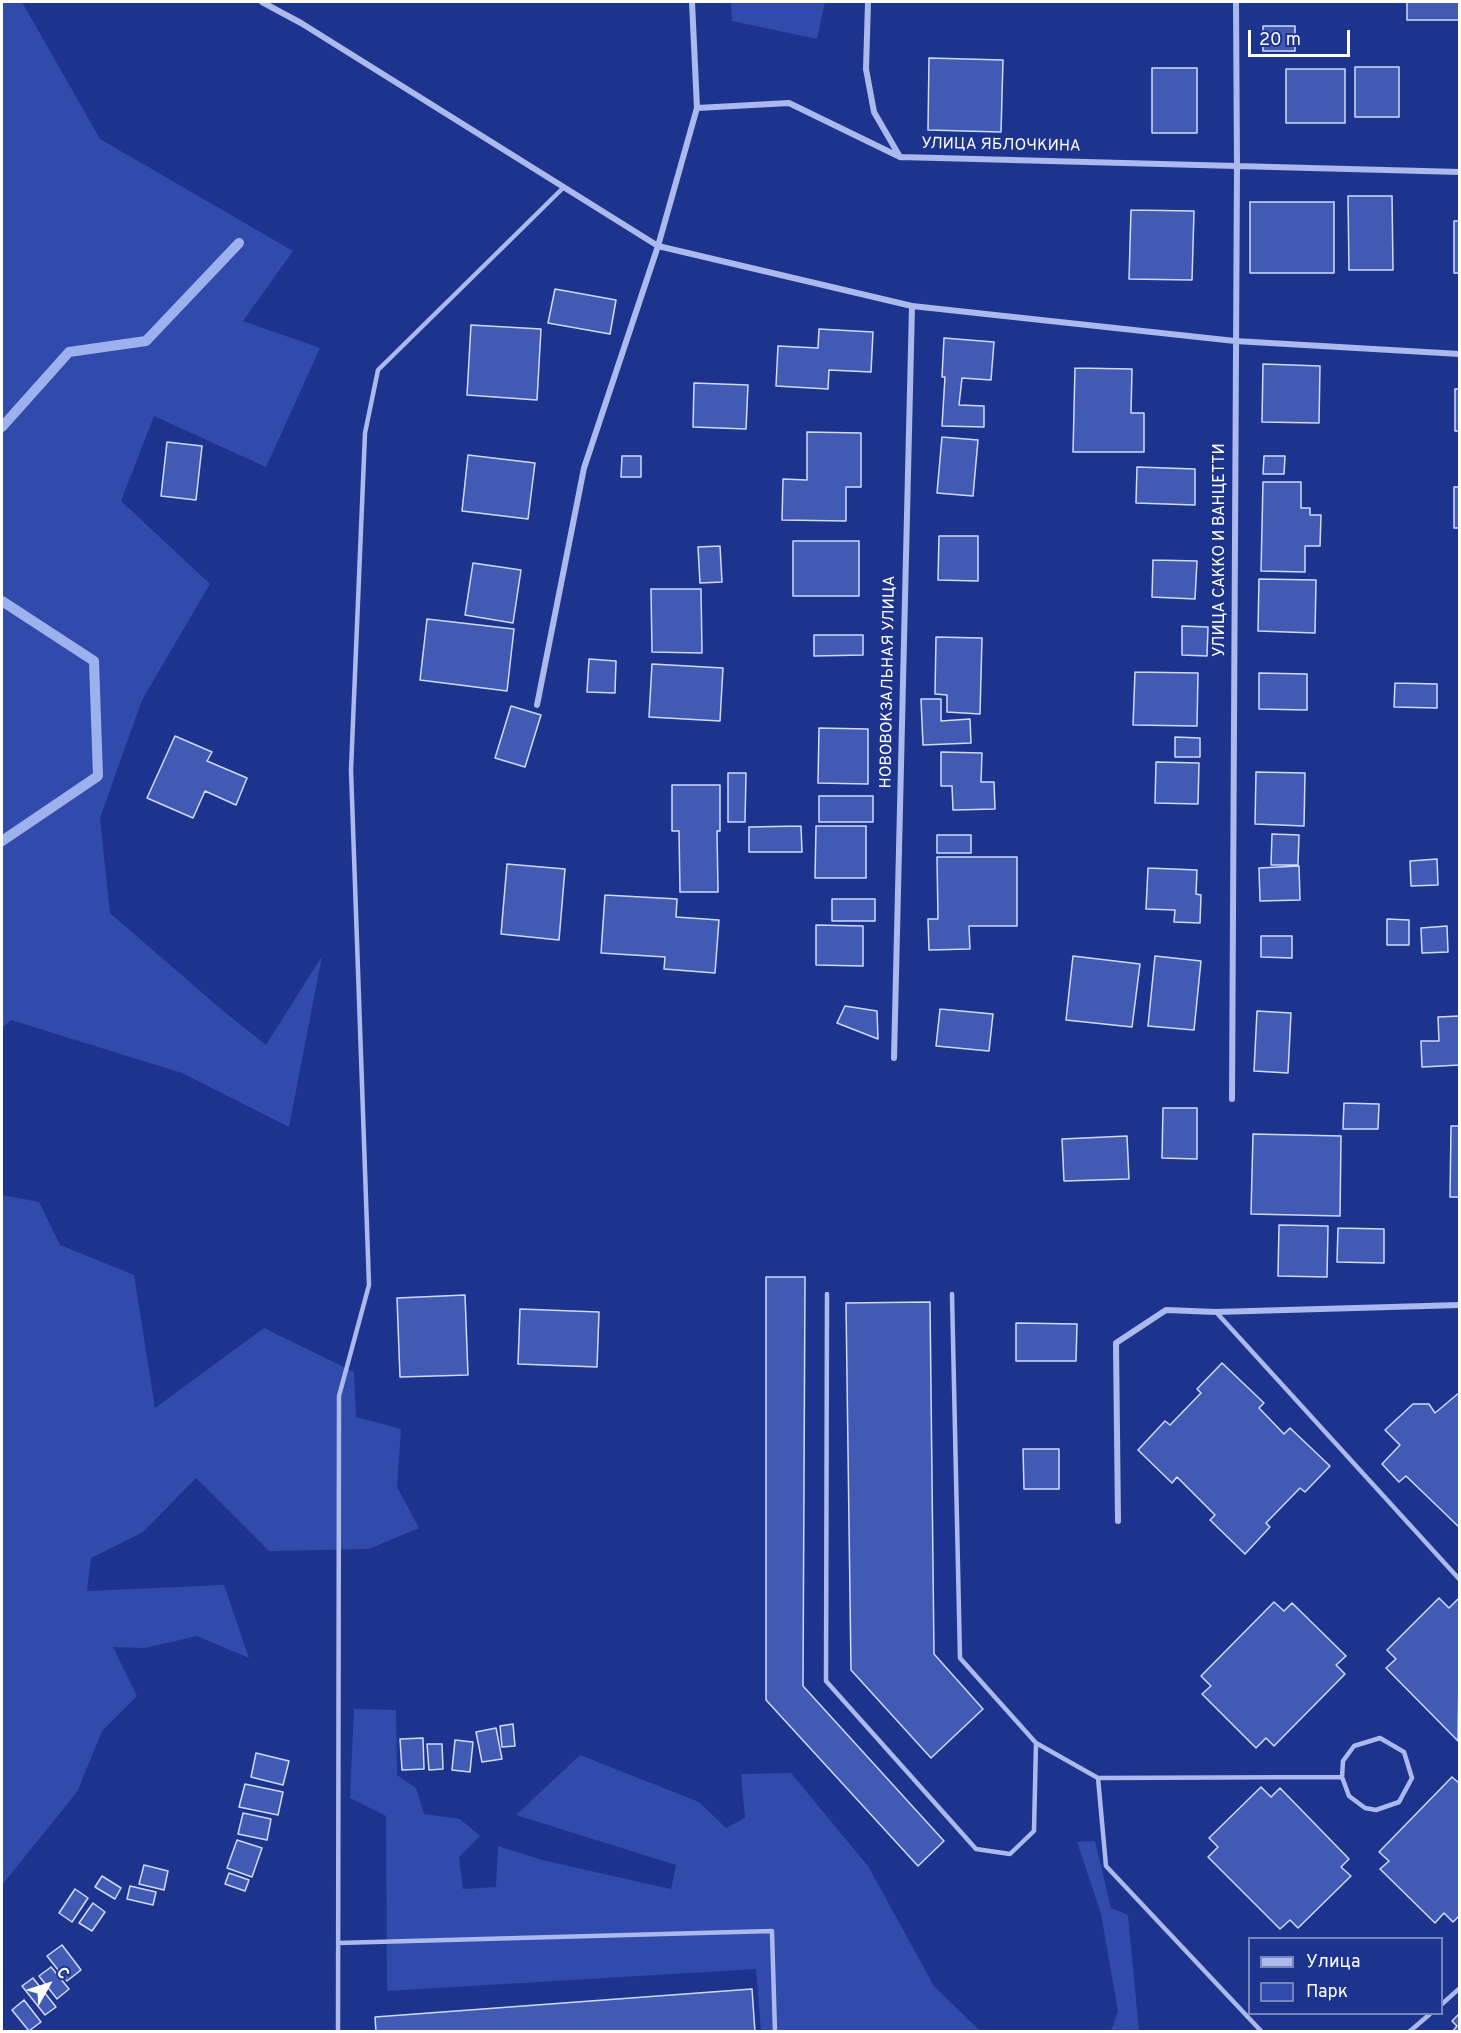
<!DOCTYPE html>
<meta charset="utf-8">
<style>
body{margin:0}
#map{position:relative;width:1461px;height:2033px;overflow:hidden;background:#1d348e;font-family:Overpass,sans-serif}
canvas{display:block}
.frame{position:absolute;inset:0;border:3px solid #fff;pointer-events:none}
.legend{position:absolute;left:1248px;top:1937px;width:195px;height:78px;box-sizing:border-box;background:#1d348e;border:2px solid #7785bb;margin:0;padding:8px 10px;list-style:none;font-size:18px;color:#fff}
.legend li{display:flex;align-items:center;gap:12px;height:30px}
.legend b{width:30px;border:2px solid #7785bb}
.north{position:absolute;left:18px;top:1955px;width:60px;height:60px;-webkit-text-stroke:4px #1d348e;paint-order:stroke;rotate:51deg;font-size:16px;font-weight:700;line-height:24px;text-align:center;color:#fff}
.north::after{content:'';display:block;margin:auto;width:21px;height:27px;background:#fff;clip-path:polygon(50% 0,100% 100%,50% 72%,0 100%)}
.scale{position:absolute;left:1248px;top:30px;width:102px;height:27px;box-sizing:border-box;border:3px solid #fff;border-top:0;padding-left:8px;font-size:18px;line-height:21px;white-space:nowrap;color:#fff;-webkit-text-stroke:4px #1d348e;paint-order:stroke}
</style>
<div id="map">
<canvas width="1461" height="2033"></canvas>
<div class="frame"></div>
<ul class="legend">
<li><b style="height:8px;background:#abb9ed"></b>Улица</li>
<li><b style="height:16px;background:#304bac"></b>Парк</li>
</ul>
<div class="north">С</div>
<div class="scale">20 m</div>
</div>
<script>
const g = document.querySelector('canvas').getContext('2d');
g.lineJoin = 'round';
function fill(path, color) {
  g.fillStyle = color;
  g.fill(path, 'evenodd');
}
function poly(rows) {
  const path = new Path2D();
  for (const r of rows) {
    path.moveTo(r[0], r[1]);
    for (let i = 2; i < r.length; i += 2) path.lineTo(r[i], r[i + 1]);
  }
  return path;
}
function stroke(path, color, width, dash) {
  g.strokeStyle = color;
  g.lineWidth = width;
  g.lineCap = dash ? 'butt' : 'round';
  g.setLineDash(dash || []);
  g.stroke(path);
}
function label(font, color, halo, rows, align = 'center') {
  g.font = font + ' Overpass,sans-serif';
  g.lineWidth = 4.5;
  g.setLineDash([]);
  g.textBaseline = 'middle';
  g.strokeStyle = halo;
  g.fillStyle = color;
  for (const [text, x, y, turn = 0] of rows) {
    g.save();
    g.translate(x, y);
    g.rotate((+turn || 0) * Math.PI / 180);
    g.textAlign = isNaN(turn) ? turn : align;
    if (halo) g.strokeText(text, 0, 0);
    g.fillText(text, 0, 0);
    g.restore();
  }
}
const green = poly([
 [2,2,22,2,100,139,293,251,243,321,320,348,266,467,154,416,121,501,210,584,142,700,100,818,110,913,222,1010,266,1045,322,956,289,1127,182,1073,11,1020,2,1028],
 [731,2,825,2,817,39,732,21],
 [2,1195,39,1202,60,1245,134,1275,155,1408,264,1328,354,1372,356,1417,401,1429,397,1487,419,1528,369,1549,269,1551,196,1478,143,1532,91,1558,87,1591,224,1585,249,1658,197,1636,145,1648,113,1647,137,1696,102,1731,77,1792,2,1885],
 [354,1709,396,1710,397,1775,416,1788,424,1814,460,1819,480,1836,459,1857,463,1889,496,1887,498,1846,542,1860,671,1889,676,1865,516,1815,580,1755,699,1802,726,1828,745,1818,741,1774,791,1773,868,1866,934,1986,980,2031,761,2031,756,1969,387,1991,386,1816,350,1798],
 [1095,1841,1111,1908,1128,1915,1139,2031,1111,2031,1118,2011,1101,1914,1077,1842]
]);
const stream = poly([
 [2,427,69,352,146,341,239,243],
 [2,601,94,661,98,776,2,841]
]);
const building = poly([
 [1407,2,1460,2,1460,20,1407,20,1407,2],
 [1263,26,1295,26,1295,51,1263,51,1263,26],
 [929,58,1003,60,1001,132,928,130,929,58],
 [1355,67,1399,67,1399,117,1355,117,1355,67],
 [1152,68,1197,68,1197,133,1152,133,1152,68],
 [1286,69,1345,69,1345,123,1286,123,1286,69],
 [1348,196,1392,196,1393,270,1349,270,1348,196],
 [1250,202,1334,202,1334,273,1250,273,1250,202],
 [1131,210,1194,211,1192,280,1129,279,1131,210],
 [1454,221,1460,221,1460,273,1454,273,1454,221],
 [555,289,616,300,610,334,548,323,555,289],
 [471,325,541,329,537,400,467,395,471,325],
 [819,329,873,332,871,372,829,370,828,389,776,386,778,346,818,348,819,329],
 [944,338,994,342,991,380,962,378,959,405,984,406,984,427,942,426,945,377,942,377,944,338],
 [1263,364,1320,366,1319,423,1262,422,1263,364],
 [1075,368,1132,369,1131,413,1144,413,1144,452,1073,452,1075,368],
 [694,383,748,385,746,429,693,427,694,383],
 [1455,389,1460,389,1460,431,1455,431,1455,389],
 [807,432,861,433,861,487,846,487,846,521,782,520,783,479,807,480,807,432],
 [942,437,978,440,973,496,937,493,942,437],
 [167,442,202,446,196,500,161,496,167,442],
 [468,455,535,463,528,519,462,511,468,455],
 [622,456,641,456,641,477,621,477,622,456],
 [1264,456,1285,456,1284,474,1263,474,1264,456],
 [1137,467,1195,469,1195,505,1136,503,1137,467],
 [1263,482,1301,482,1301,508,1310,508,1310,515,1321,515,1320,546,1305,546,1305,572,1261,571,1263,482],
 [1454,487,1460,487,1460,528,1454,528,1454,487],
 [939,536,978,536,978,581,938,580,939,536],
 [793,541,859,541,859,596,793,596,793,541],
 [720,546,722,582,700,583,698,547,720,546],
 [1153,560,1197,561,1195,599,1152,597,1153,560],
 [473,563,521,570,513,623,465,615,473,563],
 [1259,579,1316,580,1315,633,1258,631,1259,579],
 [651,589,701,589,702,653,652,652,651,589],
 [427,619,514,629,507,691,420,680,427,619],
 [1182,626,1208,627,1207,656,1182,655,1182,626],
 [814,635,863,635,863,655,814,656,814,635],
 [936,637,982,638,980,714,947,712,947,695,935,694,936,637],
 [589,659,616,661,615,693,587,692,589,659],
 [652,664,723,668,720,721,649,717,652,664],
 [1135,672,1198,673,1197,726,1133,725,1135,672],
 [1259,673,1307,674,1307,710,1259,709,1259,673],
 [1395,683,1437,684,1437,708,1394,707,1395,683],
 [921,699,941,699,941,721,970,719,971,743,923,745,921,699],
 [511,706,541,715,525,767,495,758,511,706],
 [819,728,868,729,868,784,818,783,819,728],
 [175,736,212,752,207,761,247,778,236,805,205,791,193,818,147,798,175,736],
 [1175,737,1200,738,1200,757,1175,757,1175,737],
 [941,752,982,753,981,782,994,782,995,809,953,810,952,786,941,786,941,752],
 [1156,762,1199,763,1198,804,1155,803,1156,762],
 [1256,772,1305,773,1304,826,1255,824,1256,772],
 [728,773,746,773,745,822,728,822,728,773],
 [672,785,720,785,720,831,717,831,718,892,680,892,679,831,672,831,672,785],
 [819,796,873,796,873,822,819,822,819,796],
 [801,826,802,852,749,852,749,827,801,826],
 [816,826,866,826,866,878,815,878,816,826],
 [1272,834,1299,835,1298,865,1271,865,1272,834],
 [937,835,971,835,971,853,937,853,937,835],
 [937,857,1017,857,1017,926,969,926,970,949,929,950,928,919,938,919,937,857],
 [1437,859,1438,885,1411,886,1410,861,1437,859],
 [507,864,565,869,559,940,501,934,507,864],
 [1299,866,1300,900,1260,901,1259,868,1299,866],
 [1148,868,1197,870,1196,894,1201,895,1200,923,1174,922,1175,910,1146,909,1148,868],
 [605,895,677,899,676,917,719,920,715,973,664,969,665,957,601,953,605,895],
 [832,899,875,899,875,921,832,921,832,899],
 [1387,919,1409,920,1409,945,1387,945,1387,919],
 [816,925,863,926,863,966,816,965,816,925],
 [1447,926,1448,952,1422,953,1421,928,1447,926],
 [1261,936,1292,936,1292,958,1261,957,1261,936],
 [1073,956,1140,964,1132,1027,1066,1020,1073,956],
 [1155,956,1201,961,1194,1030,1148,1026,1155,956],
 [845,1006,877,1011,878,1039,837,1023,845,1006],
 [940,1009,993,1014,989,1051,936,1046,940,1009],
 [1257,1011,1291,1013,1288,1073,1254,1071,1257,1011],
 [1460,1016,1460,1065,1422,1067,1421,1041,1439,1041,1438,1017,1460,1016],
 [1344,1103,1379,1104,1378,1129,1343,1129,1344,1103],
 [1163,1108,1197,1108,1197,1159,1162,1158,1163,1108],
 [1460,1118,1460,1197,1450,1197,1451,1126,1459,1126,1460,1118],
 [1253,1134,1341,1136,1340,1216,1251,1214,1253,1134],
 [1127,1136,1129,1179,1064,1181,1062,1139,1127,1136],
 [1279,1225,1328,1226,1327,1277,1278,1276,1279,1225],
 [1338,1228,1384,1229,1384,1263,1337,1262,1338,1228],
 [766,1277,805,1277,803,1686,944,1841,918,1866,766,1700,766,1277],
 [465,1295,468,1375,400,1377,397,1298,465,1295],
 [930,1302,934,1654,983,1709,931,1758,851,1670,846,1303,930,1302],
 [520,1309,599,1312,597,1367,518,1364,520,1309],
 [1016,1323,1077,1324,1076,1361,1016,1361,1016,1323],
 [1222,1363,1264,1403,1259,1408,1284,1434,1290,1428,1330,1466,1305,1492,1300,1488,1266,1523,1270,1527,1245,1554,1210,1520,1215,1515,1177,1477,1172,1483,1138,1450,1165,1421,1170,1425,1201,1393,1197,1389,1222,1363],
 [1460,1392,1460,1528,1406,1476,1399,1482,1382,1464,1400,1445,1385,1430,1413,1404,1429,1404,1435,1413,1460,1392],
 [1023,1449,1059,1449,1059,1489,1024,1489,1023,1449],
 [1439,1598,1449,1608,1458,1599,1460,1601,1458,1741,1386,1668,1396,1659,1387,1650,1439,1598],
 [1274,1602,1284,1611,1292,1603,1346,1656,1336,1665,1345,1674,1274,1746,1266,1738,1256,1748,1202,1694,1211,1686,1201,1676,1274,1602],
 [513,1724,515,1746,502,1747,500,1726,513,1724],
 [496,1728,502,1759,482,1762,476,1732,496,1728],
 [423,1738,424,1769,402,1770,400,1739,423,1738],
 [455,1740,473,1742,470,1772,452,1770,455,1740],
 [427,1744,442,1744,443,1769,429,1770,427,1744],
 [256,1753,289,1761,283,1785,251,1777,256,1753],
 [1452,1777,1460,1784,1460,1915,1453,1922,1444,1913,1435,1923,1380,1869,1389,1861,1379,1852,1452,1777],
 [245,1784,283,1792,278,1815,239,1807,245,1784],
 [1261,1787,1271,1797,1280,1788,1349,1859,1341,1867,1351,1876,1298,1928,1290,1920,1280,1929,1208,1857,1218,1847,1209,1838,1261,1787],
 [243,1813,271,1819,267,1840,238,1834,243,1813],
 [237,1840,262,1848,252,1877,227,1868,237,1840],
 [144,1865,168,1871,164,1890,139,1884,144,1865],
 [229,1873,249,1880,245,1891,225,1884,229,1873],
 [102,1876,121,1888,115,1899,95,1887,102,1876],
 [130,1886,156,1892,153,1905,127,1899,130,1886],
 [75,1889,88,1898,72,1922,59,1913,75,1889],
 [93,1903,105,1912,92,1931,79,1923,93,1903],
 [62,1945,81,1970,67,1981,47,1956,62,1945],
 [51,1967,69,1989,57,1999,39,1976,51,1967],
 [33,1978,56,2007,45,2015,22,1986,33,1978],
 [752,1989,755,2032,376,2032,375,2017,752,1989],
 [24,2000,41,2022,29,2031,12,2010,24,2000],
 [1460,2013,1460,2032,1452,2032,1457,2026,1452,2021,1460,2013]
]);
const lane = poly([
 [827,1294,826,1681,976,1849,1010,1854,1034,1831,1036,1743],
 [952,1294,960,1658,1036,1743,1098,1778,1106,1866,1262,2032],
 [1216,1312,1460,1580],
 [1380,1738,1404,1752,1412,1778,1399,1802,1376,1810,1365,1808,1349,1796,1342,1777,1343,1761,1354,1746,1380,1738],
 [1098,1778,1342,1777],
 [338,1943,772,1931,775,2032],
 [1442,2004,1460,1988],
 [338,2032,339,1396,369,1285,351,770,365,433,378,370,564,187],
 [1409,2032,1430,2014]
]);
const street = poly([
 [262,2,301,23,658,246,912,306,1235,341,1460,354],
 [692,2,697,108],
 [868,2,866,69,874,112,900,157],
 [537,705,584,468,658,246,697,108,789,103,900,157,1460,172],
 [894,1058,912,306],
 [1232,1099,1237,166,1236,2],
 [1118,1521,1116,1343,1166,1310,1216,1312,1460,1305]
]);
const streetNames = [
 ["УЛИЦА ЯБЛОЧКИНА",1001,146,1],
 ["УЛИЦА САККО И ВАНЦЕТТИ",1221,550,-90],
 ["НОВОВОКЗАЛЬНАЯ УЛИЦА",889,682,-89]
];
fill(green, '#304bac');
stroke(stream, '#9eb1ef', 10);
fill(building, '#415ab4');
stroke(building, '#d0daf9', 1.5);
stroke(lane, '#abb9ed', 4.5);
stroke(street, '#abb9ed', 6);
label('16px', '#fff', '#1d348e', streetNames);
</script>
